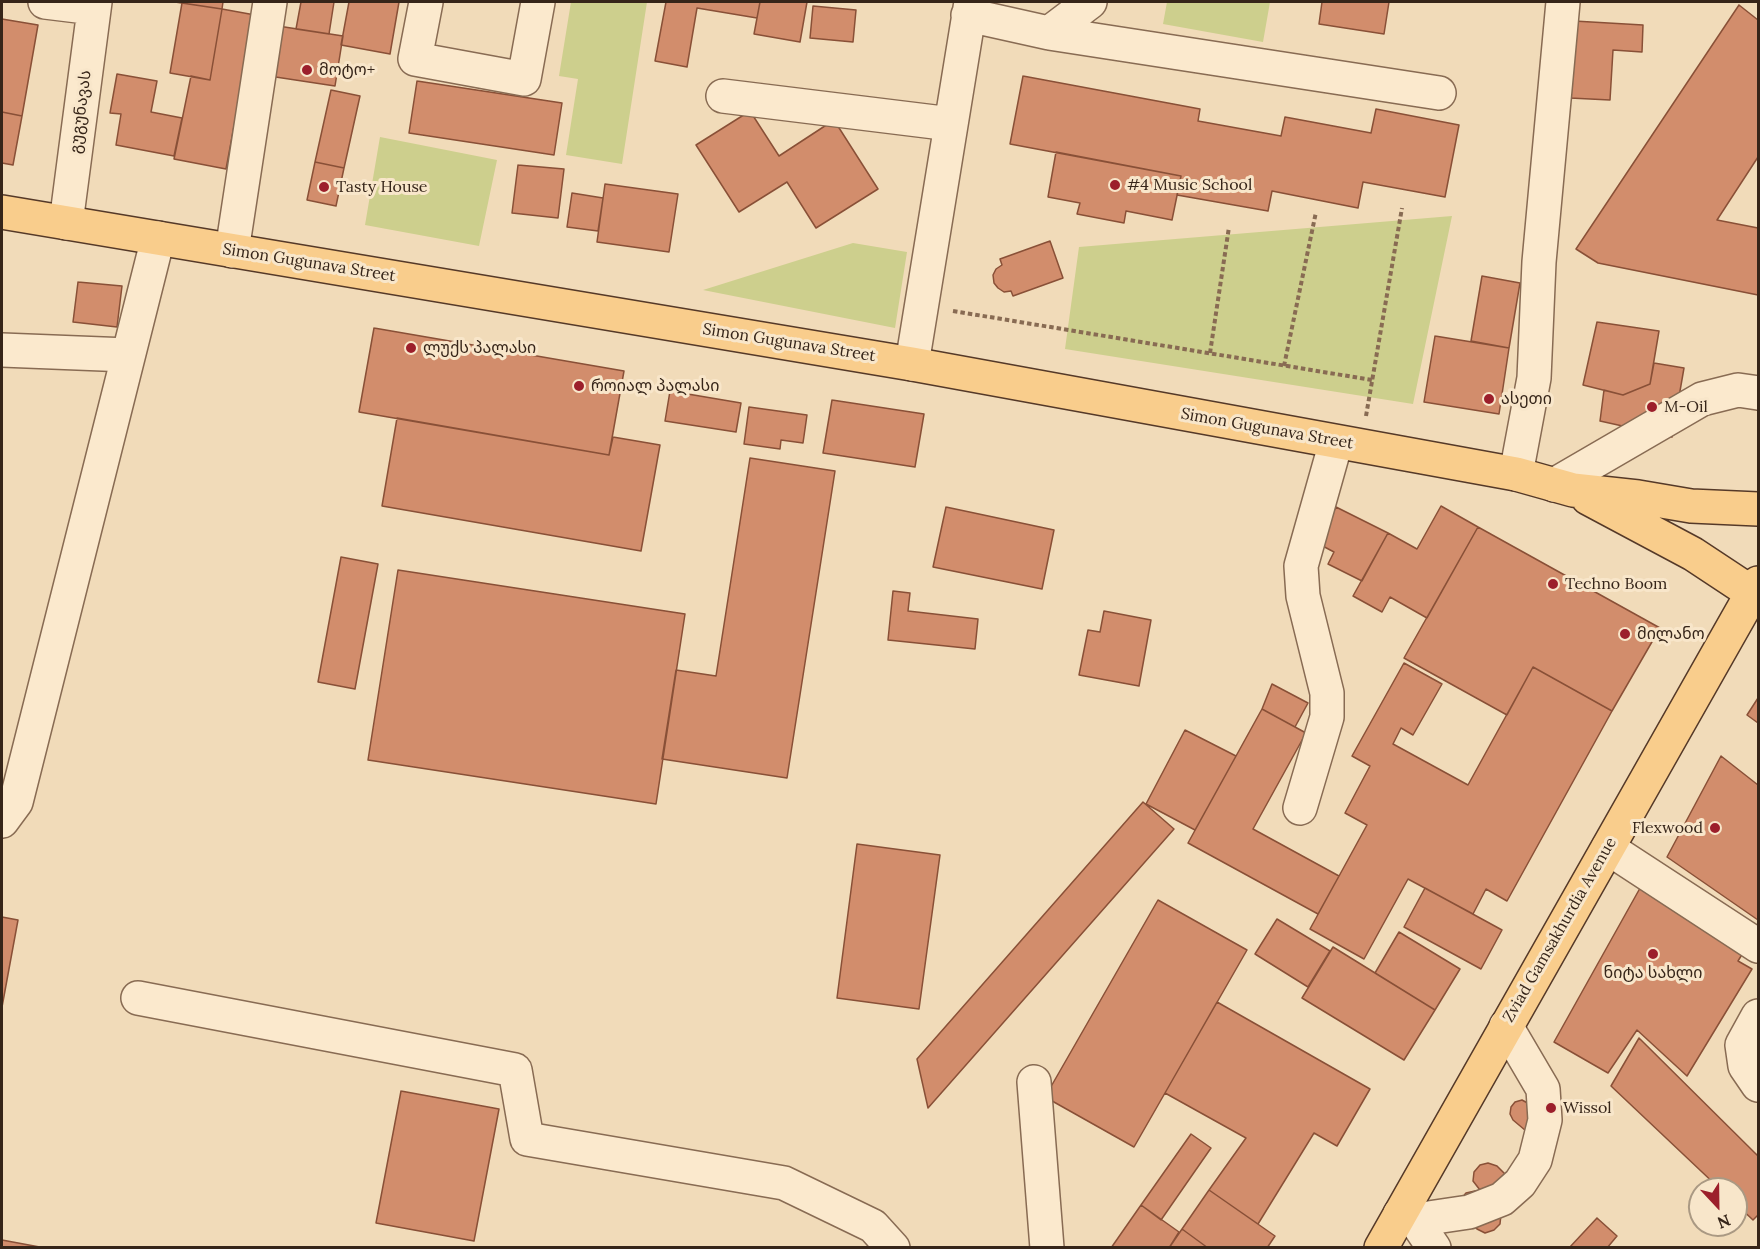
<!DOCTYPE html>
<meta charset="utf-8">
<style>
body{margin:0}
#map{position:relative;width:1760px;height:1249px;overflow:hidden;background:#f1dbb9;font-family:Lora,serif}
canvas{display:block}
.frame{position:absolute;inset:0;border:3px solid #362519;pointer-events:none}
.north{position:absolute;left:1688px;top:1177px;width:60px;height:60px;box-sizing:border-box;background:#f8e6ca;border:2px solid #aa9983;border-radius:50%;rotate:158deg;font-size:16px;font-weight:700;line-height:24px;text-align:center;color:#362519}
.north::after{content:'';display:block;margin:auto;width:21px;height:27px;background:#9c1f2b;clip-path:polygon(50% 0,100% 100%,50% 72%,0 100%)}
</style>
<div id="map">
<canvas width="1760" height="1249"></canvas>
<div class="frame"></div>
<div class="north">N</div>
</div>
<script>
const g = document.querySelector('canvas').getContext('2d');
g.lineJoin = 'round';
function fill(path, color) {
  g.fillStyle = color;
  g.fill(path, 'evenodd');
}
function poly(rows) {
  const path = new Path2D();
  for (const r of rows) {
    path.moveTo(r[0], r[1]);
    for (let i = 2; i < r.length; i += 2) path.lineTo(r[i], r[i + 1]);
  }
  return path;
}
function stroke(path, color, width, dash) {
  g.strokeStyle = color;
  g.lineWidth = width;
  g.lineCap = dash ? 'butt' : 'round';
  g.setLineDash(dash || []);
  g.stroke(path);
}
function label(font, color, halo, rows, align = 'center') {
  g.font = font + ' Lora,"Noto Sans Georgian",serif';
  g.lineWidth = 6;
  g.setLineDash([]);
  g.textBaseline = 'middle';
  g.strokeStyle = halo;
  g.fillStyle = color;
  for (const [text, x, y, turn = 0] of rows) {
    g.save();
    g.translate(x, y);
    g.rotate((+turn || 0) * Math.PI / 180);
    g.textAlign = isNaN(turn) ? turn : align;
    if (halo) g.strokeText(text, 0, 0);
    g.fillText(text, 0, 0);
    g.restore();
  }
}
const green = poly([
 [571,2,647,2,622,164,566,155,578,79,559,76],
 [1167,2,1270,2,1263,42,1163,24],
 [380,137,497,160,479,246,365,225],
 [1452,216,1413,404,1065,349,1079,247],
 [853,243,907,252,895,328,703,290]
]);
const building = poly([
 [175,2,223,2,222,9,175,2],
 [301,2,334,2,329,34,296,29,301,2],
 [349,2,399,2,390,54,341,45,349,2],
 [666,2,760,2,757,18,697,8,687,67,655,61,666,2],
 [760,2,807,2,800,42,754,34,760,2],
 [1322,2,1389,2,1384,34,1319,24,1322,2],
 [182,3,222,9,210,80,170,73,182,3],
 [1739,5,1758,20,1758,157,1717,220,1758,228,1758,295,1598,263,1576,249,1739,5],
 [813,6,856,10,853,42,810,38,813,6],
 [222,9,255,15,226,169,174,159,191,76,210,80,222,9],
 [2,19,38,25,22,116,2,112,2,19],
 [1574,21,1643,25,1642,52,1613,50,1610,100,1570,98,1574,21],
 [278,26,343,36,335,86,269,76,278,26],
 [117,74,157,81,151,112,182,118,174,156,116,145,121,114,110,113,117,74],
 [1023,76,1200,109,1198,121,1281,136,1285,117,1371,133,1376,109,1459,125,1445,197,1363,182,1358,208,1272,191,1268,211,1177,195,1181,176,1010,144,1023,76],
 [417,81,562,103,554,155,409,133,417,81],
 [331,90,360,96,344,168,315,162,331,90],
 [750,111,779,156,834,120,878,189,816,228,787,182,739,212,696,145,750,111],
 [2,112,22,116,13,165,2,163,2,112],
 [1056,152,1181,176,1172,220,1126,211,1124,223,1077,214,1080,203,1048,197,1056,152],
 [315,162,344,168,336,206,307,200,315,162],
 [518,165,564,169,558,218,512,213,518,165],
 [605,184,678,194,669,252,597,242,605,184],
 [572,193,603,198,598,231,567,227,572,193],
 [1050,241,1063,278,1013,296,1011,291,1004,292,998,288,994,283,993,275,996,269,1002,265,1000,259,1050,241],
 [1482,276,1520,283,1509,348,1471,341,1482,276],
 [78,282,122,286,117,327,73,322,78,282],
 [1597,322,1659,331,1650,384,1623,395,1583,385,1597,322],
 [374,328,624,371,609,455,359,412,374,328],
 [1435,336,1509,348,1499,414,1424,402,1435,336],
 [1654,363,1684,368,1672,437,1600,421,1604,390,1623,395,1650,384,1654,363],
 [670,391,741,403,736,432,665,421,670,391],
 [832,400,924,414,915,467,823,453,832,400],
 [749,407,807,415,803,443,781,440,780,449,744,444,749,407],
 [397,418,609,455,613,437,660,445,641,551,382,506,397,418],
 [750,458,835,471,787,778,662,759,676,670,716,676,750,458],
 [1441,506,1478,527,1427,618,1390,597,1382,612,1353,596,1388,533,1417,549,1441,506],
 [946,507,1054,530,1042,589,933,567,946,507],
 [1336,507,1388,533,1362,581,1328,564,1334,552,1317,543,1336,507],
 [1478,527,1660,628,1612,711,1533,667,1507,715,1404,658,1478,527],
 [341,557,378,564,355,689,318,682,341,557],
 [398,570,685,614,656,804,368,760,398,570],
 [893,591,910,593,908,611,978,619,975,649,888,640,893,591],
 [1104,611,1151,620,1139,686,1079,675,1088,630,1100,632,1104,611],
 [1404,663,1442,684,1413,735,1401,728,1393,744,1468,785,1533,667,1612,711,1507,901,1486,889,1473,914,1408,879,1364,959,1310,929,1367,825,1345,813,1370,766,1352,756,1404,663],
 [1272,684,1308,703,1295,727,1262,709,1272,684],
 [1758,698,1758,723,1747,715,1758,698],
 [1262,709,1306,733,1253,829,1339,876,1318,914,1188,843,1262,709],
 [1185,730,1236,756,1195,830,1146,804,1185,730],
 [1721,756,1758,785,1758,920,1667,857,1721,756],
 [1143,802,1174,829,928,1108,917,1059,1143,802],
 [857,844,940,855,919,1009,837,998,857,844],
 [1644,881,1746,948,1738,961,1752,969,1687,1076,1637,1030,1608,1073,1554,1042,1644,881],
 [1425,888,1502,930,1481,969,1404,927,1425,888],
 [1158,900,1247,950,1134,1147,1045,1097,1158,900],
 [2,917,18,920,2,1007,2,917],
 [1277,919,1330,951,1308,987,1255,954,1277,919],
 [1399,932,1460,969,1435,1010,1375,973,1399,932],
 [1333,947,1435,1010,1404,1060,1302,998,1333,947],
 [1217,1002,1370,1089,1337,1146,1314,1133,1258,1224,1209,1190,1246,1138,1165,1093,1217,1002],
 [1639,1038,1758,1156,1758,1215,1753,1220,1736,1204,1736,1189,1720,1189,1611,1086,1639,1038],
 [401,1091,499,1109,474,1241,376,1223,401,1091],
 [1522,1100,1533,1106,1532,1136,1513,1120,1510,1114,1511,1107,1515,1102,1522,1100],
 [1191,1134,1211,1148,1161,1220,1141,1205,1191,1134],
 [1488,1163,1497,1166,1510,1179,1480,1190,1473,1181,1474,1172,1480,1165,1488,1163],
 [1209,1190,1275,1236,1267,1248,1208,1248,1182,1229,1209,1190],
 [1475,1191,1483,1194,1501,1214,1500,1224,1494,1230,1485,1233,1477,1229,1465,1217,1460,1200,1466,1193,1475,1191],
 [1141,1205,1179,1232,1169,1248,1111,1248,1141,1205],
 [1597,1218,1617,1236,1607,1248,1569,1248,1597,1218],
 [1182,1229,1208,1248,1169,1248,1182,1229],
 [2,1240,45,1248,2,1248,2,1240]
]);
const path = poly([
 [953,311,1372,380],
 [1210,353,1229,227],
 [1284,366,1316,212],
 [1366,416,1402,208]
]);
const minor = poly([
 [45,2,94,8],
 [426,2,415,59,524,79,538,2],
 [968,15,1049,33,1090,2],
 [1049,33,1439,93],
 [723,96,951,124],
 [66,223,95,2],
 [232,251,270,2],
 [2,350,128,355],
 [912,364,971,2],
 [1516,474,1534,378,1539,262,1563,2],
 [1554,485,1702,399,1738,390,1758,393],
 [1300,808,1327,717,1327,693,1303,596,1301,566,1336,442],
 [2,821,16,802,158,238],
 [1608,848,1758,946],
 [138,998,515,1070,527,1139,784,1183,873,1226,893,1248],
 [1758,1016,1742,1045,1745,1066,1758,1085],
 [1034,1082,1047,1248],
 [1400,1214,1415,1220,1434,1248],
 [1415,1220,1469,1212,1502,1199,1520,1183,1535,1160,1545,1120,1543,1089,1506,1026]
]);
const major = poly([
 [2,212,912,364,1516,474,1573,490,1638,497,1691,506,1758,509],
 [1588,498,1693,554,1752,593],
 [1381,1248,1758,583]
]);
const markers = [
 [307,70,6,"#9c1f2b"],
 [1115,185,6,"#9c1f2b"],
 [324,187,6,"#9c1f2b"],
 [411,348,6,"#9c1f2b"],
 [579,386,6,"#9c1f2b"],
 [1489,399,6,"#9c1f2b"],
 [1652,407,6,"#9c1f2b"],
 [1553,584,6,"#9c1f2b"],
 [1625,634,6,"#9c1f2b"],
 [1715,828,6,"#9c1f2b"],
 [1653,954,6,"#9c1f2b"],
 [1551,1108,6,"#9c1f2b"]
];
const poiNames = [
 ["მოტო+",319,70],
 ["#4 Music School",1127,185],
 ["Tasty House",336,187],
 ["ლუქს პალასი",423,348],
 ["როიალ პალასი",591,386],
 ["ასეთი",1501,399],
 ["M-Oil",1664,407],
 ["Techno Boom",1565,584],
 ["მილანო",1637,634],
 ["Flexwood",1703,828,"right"],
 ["ნიტა სახლი",1653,973,"center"],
 ["Wissol",1563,1108]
];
const streetNames = [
 ["გუგუნავას",81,112,-83],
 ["Simon Gugunava Street",309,263,9],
 ["Simon Gugunava Street",789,343,9],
 ["Simon Gugunava Street",1267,429,10],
 ["Zviad Gamsakhurdia Avenue",1560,930,-60]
];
fill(green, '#cdcf8d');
fill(building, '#d28d6c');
stroke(building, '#895037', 1.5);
stroke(minor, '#886b53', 36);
stroke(major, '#553928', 36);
stroke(path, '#886b53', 4, [4.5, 3]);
stroke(minor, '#fbe9cd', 33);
stroke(major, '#f9cd8c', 33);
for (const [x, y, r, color] of markers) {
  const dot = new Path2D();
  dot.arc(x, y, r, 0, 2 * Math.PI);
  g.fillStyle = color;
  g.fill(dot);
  stroke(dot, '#f8e6ca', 2);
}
label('16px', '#362519', '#f8e6ca', poiNames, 'left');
label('16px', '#362519', '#f8e6ca', streetNames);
</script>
